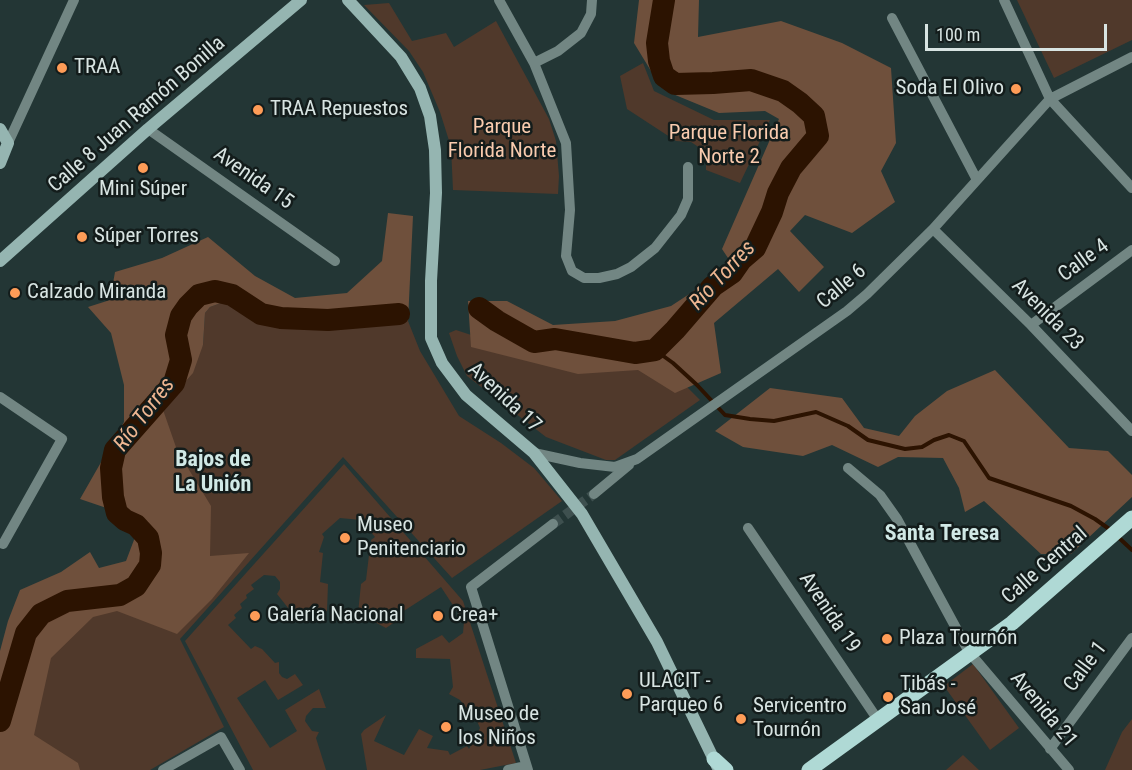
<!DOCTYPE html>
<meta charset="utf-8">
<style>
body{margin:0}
#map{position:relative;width:1132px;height:770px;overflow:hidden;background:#233635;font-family:"Roboto Condensed",sans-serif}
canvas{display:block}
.scale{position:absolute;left:925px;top:24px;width:182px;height:27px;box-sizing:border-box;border:3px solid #d8e4e2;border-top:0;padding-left:8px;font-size:18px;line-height:21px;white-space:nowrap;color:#d8e4e2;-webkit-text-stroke:4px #131c1b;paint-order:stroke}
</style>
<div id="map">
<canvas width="1132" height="770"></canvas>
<div class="scale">100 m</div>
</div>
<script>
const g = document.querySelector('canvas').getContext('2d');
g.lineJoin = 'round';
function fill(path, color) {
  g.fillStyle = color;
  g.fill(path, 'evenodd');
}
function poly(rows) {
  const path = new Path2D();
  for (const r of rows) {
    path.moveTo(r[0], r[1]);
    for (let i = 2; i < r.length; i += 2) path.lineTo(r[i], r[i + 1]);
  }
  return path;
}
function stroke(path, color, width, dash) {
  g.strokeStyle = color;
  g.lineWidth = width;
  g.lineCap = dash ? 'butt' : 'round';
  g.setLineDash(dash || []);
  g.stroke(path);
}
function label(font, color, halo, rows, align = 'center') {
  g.font = font + ' "Roboto Condensed",sans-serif';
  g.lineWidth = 5;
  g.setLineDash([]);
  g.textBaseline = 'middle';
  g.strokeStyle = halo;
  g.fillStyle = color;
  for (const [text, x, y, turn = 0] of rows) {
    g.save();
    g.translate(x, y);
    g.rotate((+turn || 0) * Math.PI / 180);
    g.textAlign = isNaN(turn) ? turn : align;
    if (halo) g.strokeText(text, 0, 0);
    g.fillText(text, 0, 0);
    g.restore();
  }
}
const green = poly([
 [1017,0,1132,0,1132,40,1054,78],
 [389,3,412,41,446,33,454,47,496,21,549,119,556,141,559,176,558,194,453,190,451,147,440,112,423,72,409,51,364,5],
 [643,63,654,91,714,120,770,120,740,183,706,170,706,159,700,148,691,142,676,141,627,109,620,76],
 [229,300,246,313,272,327,329,328,408,321,420,351,459,416,501,443,534,468,562,501,452,578,343,457,180,639,224,727,150,770,0,770,30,637,155,582,123,451,203,345,205,313,210,307],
 [456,330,538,357,658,358,700,400,615,460,606,460,546,437,467,376,457,356,449,333],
 [344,464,463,601,516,763,480,770,367,770,361,734,364,730,386,715,374,741,404,755,419,729,433,736,427,748,448,751,450,755,467,746,469,749,480,728,471,707,467,709,460,700,449,694,453,687,450,659,416,658,416,649,442,635,449,643,463,633,464,622,441,587,396,616,398,620,386,628,358,613,361,584,366,580,369,555,374,555,371,540,375,537,361,520,340,518,322,534,324,537,319,552,323,553,320,582,328,584,327,611,300,623,277,594,280,589,280,582,275,576,264,575,251,585,254,589,246,595,247,598,240,604,242,608,234,615,236,618,228,625,251,649,255,646,262,649,275,663,279,662,279,673,282,677,287,679,295,674,303,685,278,700,265,680,237,698,270,748,297,731,285,710,319,689,326,708,313,708,306,716,305,721,312,731,319,732,316,738,326,770,253,770,185,641],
 [973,664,1019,728,990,750,944,686],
 [1132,719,1132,770,1105,770,1122,732],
 [963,755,979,770,946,770]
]);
const forest = poly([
 [639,0,699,0,698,37,781,21,842,43,891,68,896,143,881,171,895,202,852,233,805,215,790,231,824,267,799,292,778,269,714,323,721,373,675,393,638,370,578,374,471,347,468,301,507,301,553,325,615,321,671,306,700,287,709,285,732,264,722,249,779,119,765,111,719,113,668,92,651,71,634,43],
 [388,213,413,216,408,321,329,328,272,327,246,313,229,300,210,307,205,313,203,345,193,373,162,407,177,450,211,506,210,556,249,553,212,599,177,634,117,611,93,617,51,658,34,735,78,763,80,770,0,770,0,651,8,621,20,590,61,572,90,552,99,568,126,561,137,532,133,517,80,499,124,422,124,385,111,333,88,307,110,300,115,272,162,258,208,237,255,276,295,298,347,293,382,261],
 [995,370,1069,448,1108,451,1132,475,1132,497,1071,554,1041,554,984,501,965,512,959,488,943,458,898,457,878,467,832,445,803,456,743,447,715,431,770,388,842,398,864,428,899,436,915,416,947,391]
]);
const stream = poly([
 [655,350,673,363,697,385,725,415,750,419,774,421,816,412,848,426,868,440,905,449,922,447,934,440,949,435,964,441,989,478,1071,506,1095,519,1112,531],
 [1117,536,1132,550]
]);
const river = poly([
 [479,308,497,321,534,342,555,339,635,353,655,350,675,330,713,286,732,273,741,260,755,248,772,212,778,193,791,168,818,136,814,116,800,103,783,91,751,80,713,83,675,84,664,76,659,61,657,43,664,0],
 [0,721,26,633,41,614,67,601,120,595,136,586,150,565,151,553,148,538,136,525,125,520,117,513,113,497,111,468,115,450,174,383,181,360,176,335,181,316,188,306,199,295,215,291,232,295,261,314,281,318,328,320,399,314]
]);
const streetTunnel = poly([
 [553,524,594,494]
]);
const street = poly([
 [499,0,534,63,566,143,570,210,566,256,572,271,584,278,599,278,617,274,631,267,655,248,681,215,688,199,688,167],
 [1004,0,1050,99,1132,188],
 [892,18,977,180],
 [534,63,558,51,581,33,591,14,592,0],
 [148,129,335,261],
 [8,143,74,0],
 [933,229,1031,325,1132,431],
 [1031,325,1132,250],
 [0,397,62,439,3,544],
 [534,453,580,463,615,467,637,459,847,311,867,294,933,229,1050,99,1132,57],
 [848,468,880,495,897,519,969,652,1069,770],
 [594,494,629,465],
 [748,528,878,720],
 [1050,749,1132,638],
 [163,770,221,737,240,770],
 [508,770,526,766],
 [528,770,471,587,553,524]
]);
const secondary = poly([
 [348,0,401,57,420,88,430,116,435,150,436,193,431,281,431,338,442,363,466,395,534,453,582,514,657,642,717,766],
 [0,129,8,143,0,163],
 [0,261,148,129,301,0]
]);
const primary = poly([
 [714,759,726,770],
 [809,770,1012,623,1132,518]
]);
const markers = [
 [62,68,6,"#fe9c57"],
 [1016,89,6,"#fe9c57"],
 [258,110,6,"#fe9c57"],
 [143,168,6,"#fe9c57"],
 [82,237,6,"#fe9c57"],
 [15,293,6,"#fe9c57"],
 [345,538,6,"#fe9c57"],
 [255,616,6,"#fe9c57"],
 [438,616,6,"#fe9c57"],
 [887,639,6,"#fe9c57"],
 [627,694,6,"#fe9c57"],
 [888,697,6,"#fe9c57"],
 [741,719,6,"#fe9c57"],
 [446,727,6,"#fe9c57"]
];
const poiNames = [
 ["TRAA",74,68],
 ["Soda El Olivo",1004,89,"right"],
 ["TRAA Repuestos",270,110],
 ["Mini Súper",143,190,"center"],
 ["Súper Torres",94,237],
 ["Calzado Miranda",27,293],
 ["Museo",357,526],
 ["Penitenciario",357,550],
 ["Galería Nacional",267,616],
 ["Crea+",450,616],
 ["Plaza Tournón",899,639],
 ["ULACIT -",639,682],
 ["Parqueo 6",639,706],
 ["Tibás -",900,685],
 ["San José",900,709],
 ["Servicentro",753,707],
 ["Tournón",753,731],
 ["Museo de",458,715],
 ["los Niños",458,739]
];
const streetNames = [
 ["Calle 8 Juan Ramón Bonilla",137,115,-41],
 ["Avenida 15",253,179,35],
 ["Calle 4",1084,261,-36],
 ["Calle 6",842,287,-40],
 ["Avenida 23",1047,315,45],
 ["Avenida 17",504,398,43],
 ["Calle Central",1045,566,-41],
 ["Avenida 19",829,613,56],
 ["Calle 1",1086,667,-53],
 ["Avenida 21",1043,710,50]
];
const parkNames = [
 ["Parque",502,128],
 ["Florida Norte",502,152],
 ["Parque Florida",729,134],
 ["Norte 2",729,158]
];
const waterNames = [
 ["Río Torres",723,276,-47],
 ["Río Torres",145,415,-53]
];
const neighbourhoodNames = [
 ["Bajos de",213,460],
 ["La Unión",213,485],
 ["Santa Teresa",942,534]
];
fill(green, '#50392b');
fill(forest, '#6f503c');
stroke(stream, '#2c1301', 4);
stroke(river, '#2c1301', 22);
stroke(streetTunnel, '#3e504f', 10, [10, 5]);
stroke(street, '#728683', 10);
stroke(secondary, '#95b5b1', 12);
stroke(primary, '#afd9d5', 15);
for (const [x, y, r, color] of markers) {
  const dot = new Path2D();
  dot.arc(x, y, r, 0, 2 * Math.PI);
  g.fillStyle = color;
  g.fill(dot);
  stroke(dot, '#131c1b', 2);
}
label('21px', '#d8e4e2', '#131c1b', poiNames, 'left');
label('21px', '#d8e4e2', '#131c1b', streetNames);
label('21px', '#f9cbae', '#131c1b', parkNames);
label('italic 22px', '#eeb691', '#131c1b', waterNames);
label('bold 22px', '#d1e9e6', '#131c1b', neighbourhoodNames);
</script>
